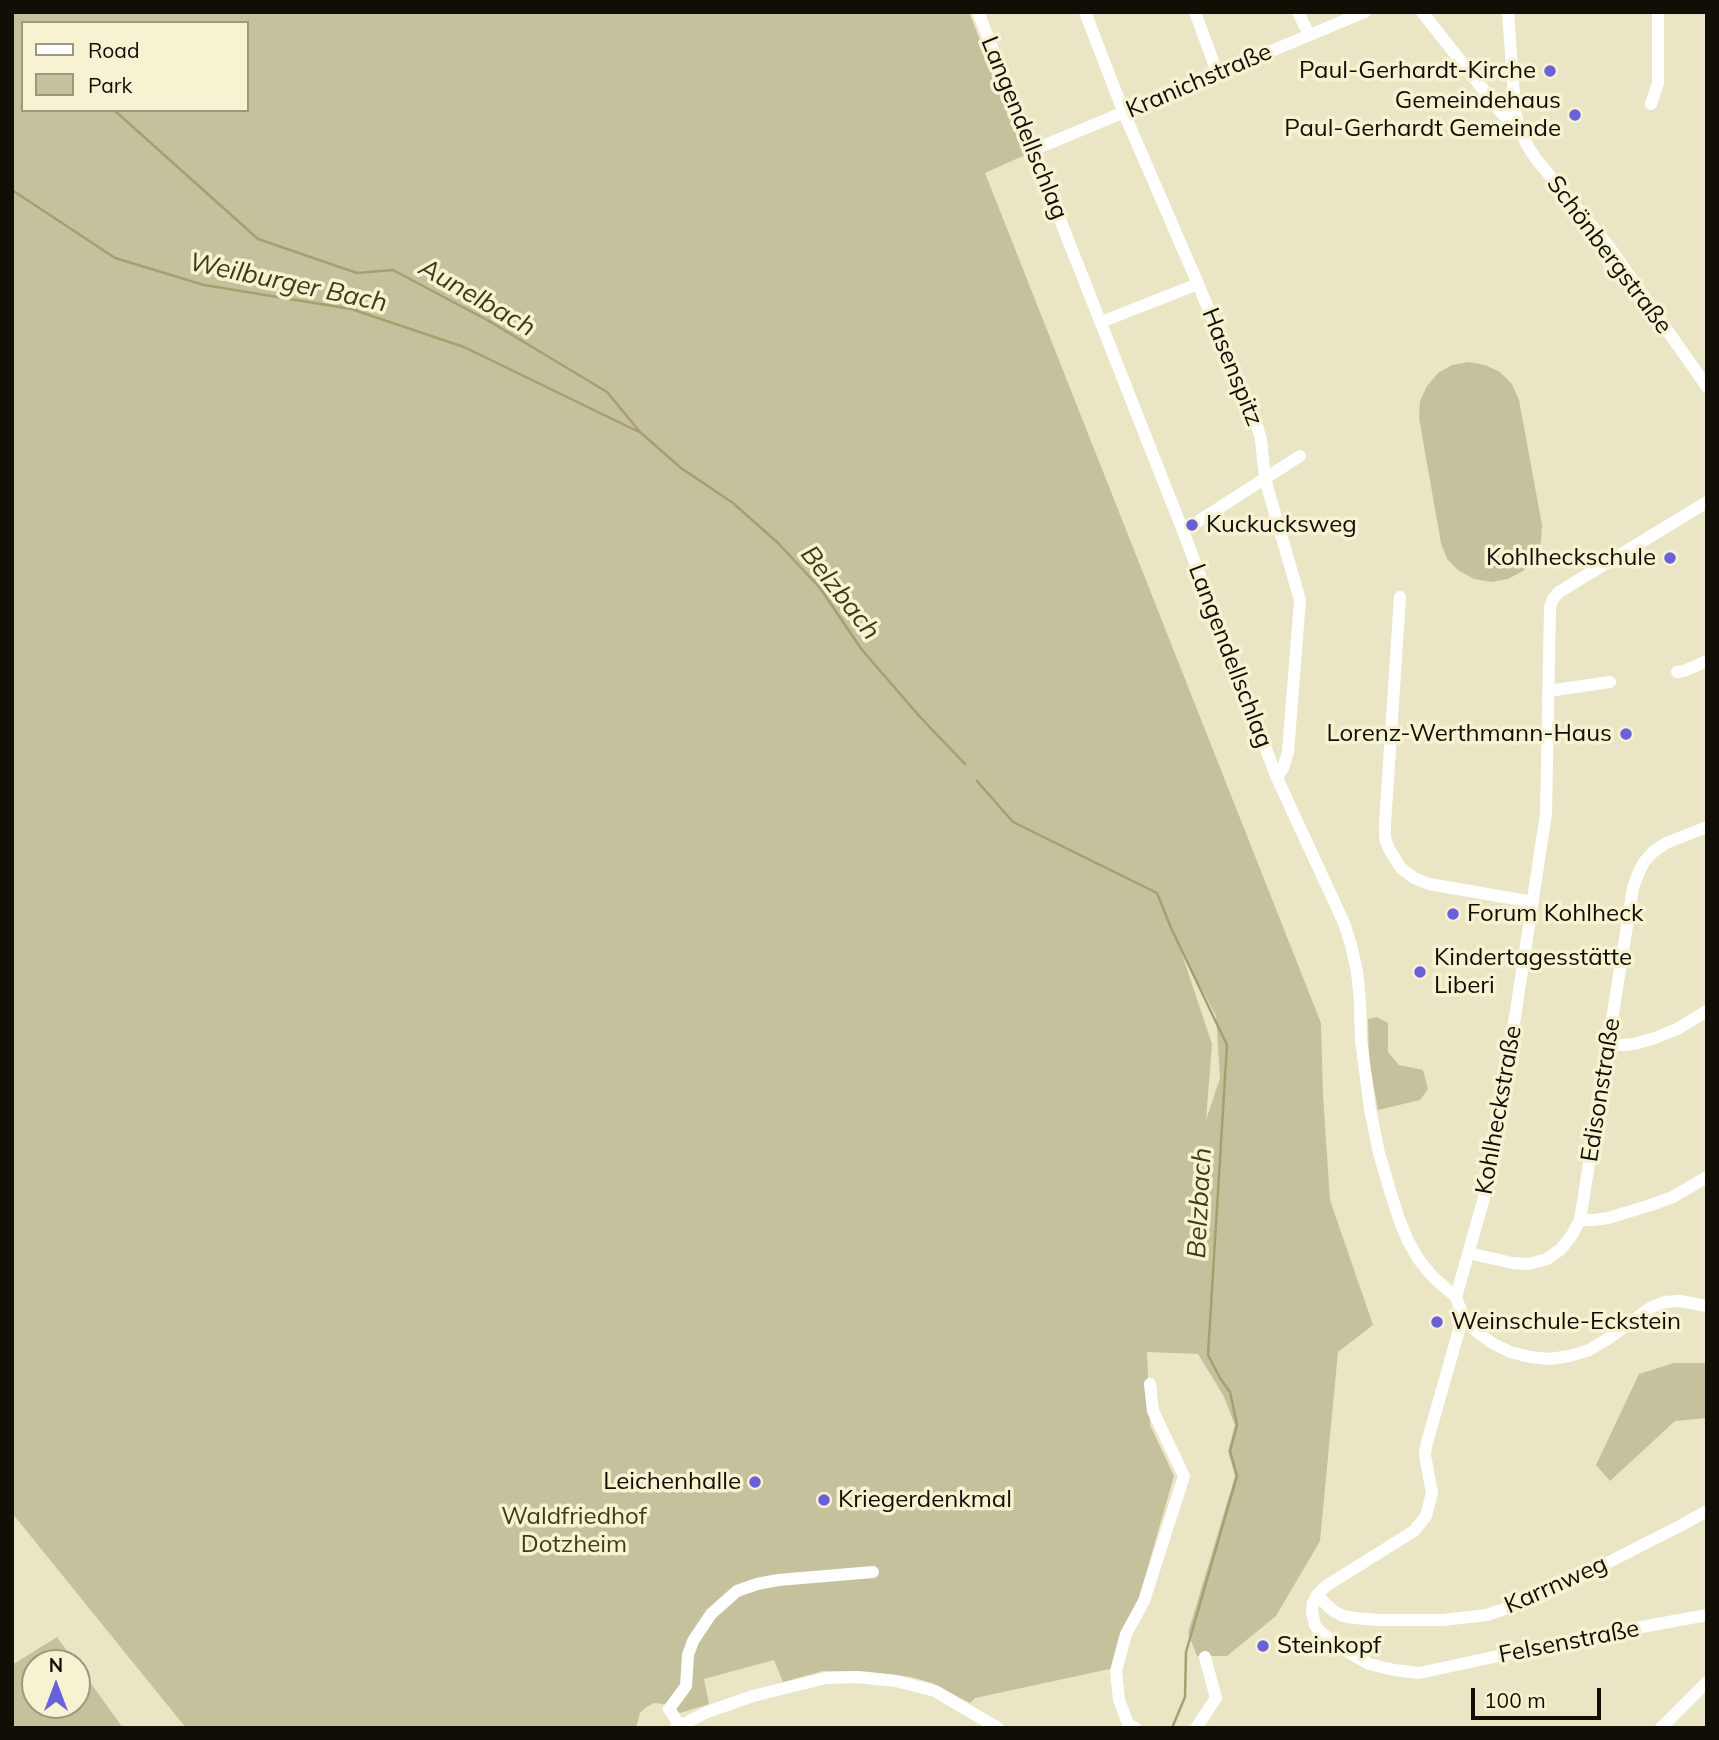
<!DOCTYPE html>
<meta charset="utf-8">
<style>
body{margin:0}
#map{position:relative;width:1719px;height:1740px;overflow:hidden;background:#eae6c5;font-family:Mulish,sans-serif}
canvas{display:block}
.frame{position:absolute;inset:0;border:14px solid #110f05;pointer-events:none}
.legend{position:absolute;left:21px;top:21px;width:228px;height:91px;box-sizing:border-box;background:#f7f3d2;border:2px solid #9b9880;margin:0;padding:9px 12px;list-style:none;font-size:21px;color:#110f05}
.legend li{display:flex;align-items:center;gap:14px;height:35px}
.legend b{width:35px;border:2px solid #9b9880}
.north{position:absolute;left:21px;top:1649px;width:70px;height:70px;box-sizing:border-box;background:#f7f3d2;border:2px solid #9b9880;border-radius:50%;rotate:0deg;font-size:19px;font-weight:700;line-height:28px;text-align:center;color:#110f05}
.north::after{content:'';display:block;margin:auto;width:24px;height:32px;background:#6861da;clip-path:polygon(50% 0,100% 100%,50% 72%,0 100%)}
.scale{position:absolute;left:1471px;top:1688px;width:130px;height:32px;box-sizing:border-box;border:4px solid #110f05;border-top:0;padding-left:9px;font-size:21px;line-height:24px;white-space:nowrap;color:#110f05;-webkit-text-stroke:5px #f7f3d2;paint-order:stroke}
</style>
<div id="map">
<canvas width="1719" height="1740"></canvas>
<div class="frame"></div>
<ul class="legend">
<li><b style="height:9px;background:#fff"></b>Road</li>
<li><b style="height:19px;background:#c5c19d"></b>Park</li>
</ul>
<div class="north">N</div>
<div class="scale">100 m</div>
</div>
<script>
const g = document.querySelector('canvas').getContext('2d');
g.lineJoin = 'round';
function fill(path, color) {
  g.fillStyle = color;
  g.fill(path, 'evenodd');
}
function poly(rows) {
  const path = new Path2D();
  for (const r of rows) {
    path.moveTo(r[0], r[1]);
    for (let i = 2; i < r.length; i += 2) path.lineTo(r[i], r[i + 1]);
  }
  return path;
}
function stroke(path, color, width, dash) {
  g.strokeStyle = color;
  g.lineWidth = width;
  g.lineCap = dash ? 'butt' : 'round';
  g.setLineDash(dash || []);
  g.stroke(path);
}
function label(font, color, halo, rows, align = 'center') {
  g.font = font + ' Mulish,sans-serif';
  g.lineWidth = 7;
  g.setLineDash([]);
  g.textBaseline = 'middle';
  g.strokeStyle = halo;
  g.fillStyle = color;
  for (const [text, x, y, turn = 0] of rows) {
    g.save();
    g.translate(x, y);
    g.rotate((+turn || 0) * Math.PI / 180);
    g.textAlign = isNaN(turn) ? turn : align;
    if (halo) g.strokeText(text, 0, 0);
    g.fillText(text, 0, 0);
    g.restore();
  }
}
const green = poly([
 [12,12,969,12,1025,155,985,173,1321,1023,1323,1095,1330,1200,1373,1325,1338,1352,1320,1541,1276,1616,1227,1656,1197,1656,1188,1633,1235,1476,1228,1451,1235,1425,1223,1395,1198,1354,1147,1352,1150,1425,1174,1476,1119,1667,975,1698,970,1703,932,1683,911,1677,888,1674,861,1671,823,1671,783,1682,774,1660,704,1679,709,1704,680,1713,664,1704,654,1703,645,1708,640,1713,636,1728,186,1728,12,1513],
 [23,23,247,23,247,110,23,110],
 [1180,948,1216,1016,1220,1078,1206,1120,1212,1044],
 [1469,362,1485,365,1500,372,1512,384,1519,400,1542,525,1541,542,1535,558,1523,571,1508,579,1491,582,1474,579,1459,571,1447,559,1441,543,1419,418,1420,401,1427,386,1438,373,1452,365],
 [1377,1017,1388,1023,1388,1052,1399,1065,1423,1070,1428,1089,1420,1100,1378,1110,1369,1060,1368,1019],
 [1674,1363,1707,1363,1707,1418,1675,1421,1610,1481,1596,1465,1639,1374],
 [57,1637,76,1663,35,1663,35,1705,77,1705,77,1664,123,1728,12,1728,12,1665]
]);
const stream = poly([
 [114,110,258,239,357,273,393,270,489,321,607,392,640,432,681,468,733,503,778,543,820,588,862,650,921,718,965,764],
 [12,190,115,258,204,285,351,309,464,347,639,432],
 [977,781,1013,822,1157,893,1171,928,1227,1045,1208,1355,1220,1378,1230,1392,1237,1425,1230,1451,1237,1476,1186,1652,1185,1697,1172,1728]
]);
const minor = poly([
 [978,12,1183,531,1277,778,1344,923,1351,945,1357,972,1360,1001,1361,1040,1370,1109,1379,1153,1391,1194,1399,1219,1408,1241,1419,1260,1433,1277,1456,1297,1463,1316,1476,1331,1492,1343,1510,1352,1530,1357,1550,1359,1570,1356,1589,1350,1606,1340,1652,1307,1665,1302,1680,1301,1707,1306],
 [1085,12,1124,113,1198,284,1256,423,1261,439,1265,479,1300,600,1288,752,1283,768,1277,778],
 [1195,12,1217,72],
 [1298,12,1309,35],
 [1422,12,1505,117,1517,121],
 [1508,12,1515,109,1517,121,1527,145,1536,159,1607,244,1707,387],
 [1651,104,1658,83,1658,12],
 [1033,150,1365,12],
 [1101,322,1198,284],
 [1183,531,1300,456],
 [1400,597,1385,824,1385,838,1389,849,1401,868,1414,878,1429,884,1533,902],
 [1677,672,1684,671,1707,661],
 [1548,691,1610,682],
 [1609,1044,1623,1045,1634,1044,1655,1038,1677,1029,1707,1011],
 [1580,1220,1594,1220,1608,1218,1651,1205,1673,1197,1707,1177],
 [1469,1253,1512,1263,1529,1264,1547,1259,1561,1249,1572,1235,1580,1220,1633,888,1638,874,1644,862,1653,852,1666,843,1707,827],
 [1456,1297,1487,1187,1494,1154,1546,814,1550,607,1553,599,1559,592,1707,502],
 [1463,1316,1426,1446,1425,1455,1432,1493,1426,1516,1414,1531,1326,1586,1317,1595,1313,1603,1312,1612,1315,1625,1319,1631,1348,1652,1369,1664,1394,1670,1419,1673,1587,1637,1707,1615],
 [1317,1595,1332,1610,1343,1616,1355,1618,1377,1620,1443,1620,1487,1615,1542,1596,1680,1526,1707,1511],
 [680,1726,669,1709,686,1686,688,1655,693,1641,711,1614,737,1591,757,1584,778,1580,873,1572],
 [676,1728,707,1712,753,1696,826,1678,856,1677,896,1681,935,1691,998,1728],
 [1135,1728,1128,1724,1119,1700,1116,1671,1126,1634,1144,1601,1184,1476,1153,1411,1150,1384],
 [1196,1728,1216,1698,1205,1657],
 [1661,1728,1707,1682]
]);
const markers = [
 [1550,71,7,"#6861da"],
 [1575,115,7,"#6861da"],
 [1192,525,7,"#6861da"],
 [1670,558,7,"#6861da"],
 [1626,734,7,"#6861da"],
 [1453,914,7,"#6861da"],
 [1420,972,7,"#6861da"],
 [1437,1322,7,"#6861da"],
 [755,1482,7,"#6861da"],
 [824,1500,7,"#6861da"],
 [1263,1646,7,"#6861da"]
];
const poiNames = [
 ["Paul-Gerhardt-Kirche",1536,71,"right"],
 ["Gemeindehaus",1561,101,"right"],
 ["Paul-Gerhardt Gemeinde",1561,129,"right"],
 ["Kuckucksweg",1206,525],
 ["Kohlheckschule",1656,558,"right"],
 ["Lorenz-Werthmann-Haus",1612,734,"right"],
 ["Forum Kohlheck",1467,914],
 ["Kindertagesstätte",1434,958],
 ["Liberi",1434,986],
 ["Weinschule-Eckstein",1451,1322],
 ["Leichenhalle",741,1482,"right"],
 ["Kriegerdenkmal",838,1500],
 ["Steinkopf",1277,1646]
];
const streetNames = [
 ["Kranichstraße",1199,81,-23],
 ["Langendellschlag",1024,128,68],
 ["Schönbergstraße",1609,255,53],
 ["Hasenspitz",1232,367,68],
 ["Langendellschlag",1230,656,69],
 ["Edisonstraße",1601,1090,-81],
 ["Kohlheckstraße",1499,1110,-80],
 ["Karrnweg",1556,1585,-24],
 ["Felsenstraße",1569,1642,-11]
];
const parkNames = [
 ["Waldfriedhof",574,1517],
 ["Dotzheim",574,1545]
];
const waterNames = [
 ["Weilburger Bach",288,283,12],
 ["Aunelbach",477,298,30],
 ["Belzbach",840,593,52],
 ["Belzbach",1200,1203,-87]
];
fill(green, '#c5c19d');
stroke(stream, '#a6a070', 2.5);
stroke(minor, '#fff', 12);
for (const [x, y, r, color] of markers) {
  const dot = new Path2D();
  dot.arc(x, y, r, 0, 2 * Math.PI);
  g.fillStyle = color;
  g.fill(dot);
  stroke(dot, '#f7f3d2', 2.5);
}
label('24px', '#110f05', '#f7f3d2', poiNames, 'left');
label('24px', '#110f05', '#f7f3d2', streetNames);
label('24px', '#413c15', '#f7f3d2', parkNames);
label('italic 26px', '#403a14', '#f7f3d2', waterNames);
</script>
